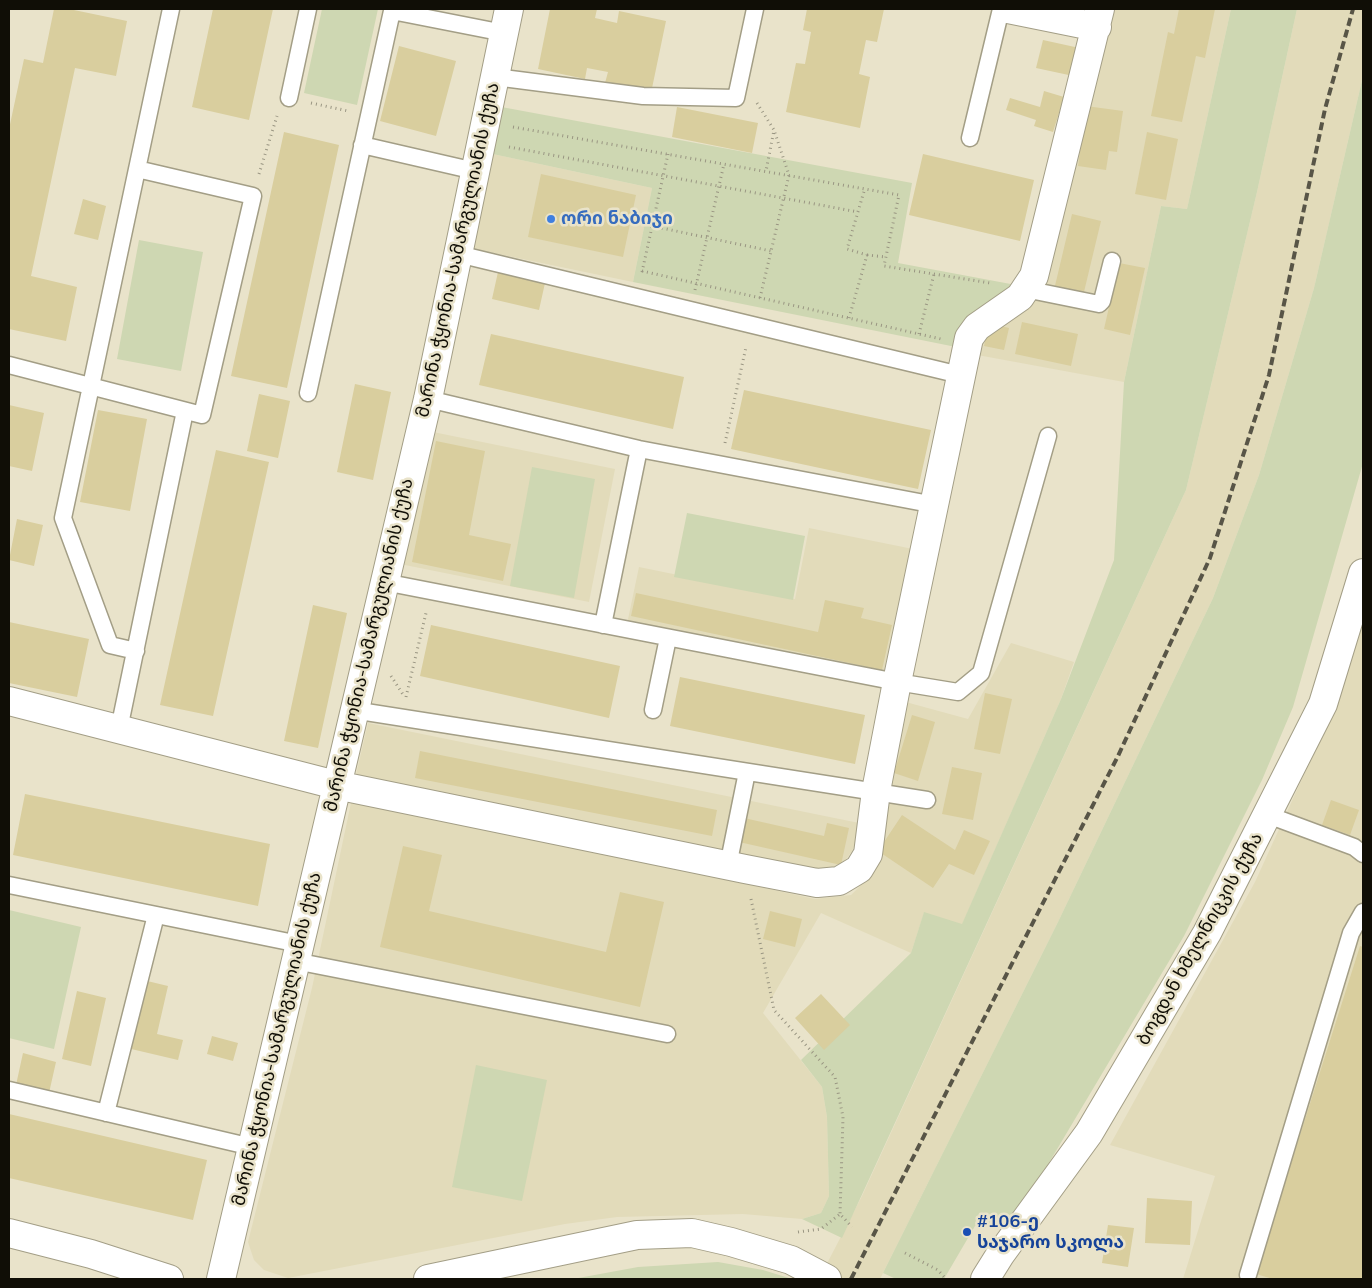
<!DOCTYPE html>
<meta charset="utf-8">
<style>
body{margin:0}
#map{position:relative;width:1372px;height:1288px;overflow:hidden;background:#e9e3ca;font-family:Mulish,sans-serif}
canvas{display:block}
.frame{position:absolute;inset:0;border:10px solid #100e06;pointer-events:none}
</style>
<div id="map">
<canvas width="1372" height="1288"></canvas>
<div class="frame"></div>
</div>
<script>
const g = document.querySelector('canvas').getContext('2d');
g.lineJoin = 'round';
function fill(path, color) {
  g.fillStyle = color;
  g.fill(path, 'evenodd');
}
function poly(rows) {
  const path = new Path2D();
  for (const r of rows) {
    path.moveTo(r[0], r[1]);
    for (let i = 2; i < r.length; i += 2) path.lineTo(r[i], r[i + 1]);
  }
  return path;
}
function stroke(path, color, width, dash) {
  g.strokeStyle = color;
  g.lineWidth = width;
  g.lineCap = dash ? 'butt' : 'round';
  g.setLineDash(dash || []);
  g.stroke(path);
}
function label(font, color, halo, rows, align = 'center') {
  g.font = font + ' Mulish,"Noto Sans Georgian",sans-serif';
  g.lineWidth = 5;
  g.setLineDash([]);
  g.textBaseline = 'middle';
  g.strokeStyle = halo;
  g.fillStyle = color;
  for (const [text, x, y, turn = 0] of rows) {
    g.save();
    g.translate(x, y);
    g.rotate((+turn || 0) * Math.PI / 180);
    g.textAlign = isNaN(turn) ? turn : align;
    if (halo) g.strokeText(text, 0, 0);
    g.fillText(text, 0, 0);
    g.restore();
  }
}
const built = poly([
 [1106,9,1231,9,1187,209,1161,206,1124,382,972,354,975,340,1022,300],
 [1297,9,1363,9,1363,76,1314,288,1259,475,1213,598,1057,924,883,1273,880,1279,819,1279,862,1196,1186,490,1257,192],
 [488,153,652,188,633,282,465,247],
 [428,431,615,469,589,602,400,564],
 [809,528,918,550,892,679,627,624,639,567,795,599],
 [1363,615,1363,1279,1183,1279,1215,1176,1110,1145,1255,882,1332,713],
 [1011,643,1074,662,1061,699,962,925,924,913,911,953,821,913,763,1013,822,1087,827,1117,829,1196,821,1213,802,1219,743,1214,617,1217,565,1224,288,1278,264,1270,254,1260,248,1242,312,988,352,798,815,899,851,895,866,880,902,701,968,719],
 [368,723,864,824,852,851,840,868,828,875,355,779]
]);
const green = poly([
 [322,9,378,9,357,105,304,93],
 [1231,9,1297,9,1257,192,1186,490,842,1238,802,1219,821,1213,829,1196,827,1117,822,1087,801,1060,911,953,924,912,962,924,1061,699,1114,560,1124,382,1161,206,1187,209],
 [1363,76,1363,463,1293,707,1262,780,1184,936,1047,1166,1010,1218,975,1226,944,1279,896,1279,883,1273,1057,924,1213,598,1259,475,1314,288],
 [496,106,912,183,898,263,1016,285,961,348,633,282,652,188,488,153],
 [139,240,203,252,181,371,117,359],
 [532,467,595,479,574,598,510,586],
 [687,513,805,536,793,600,674,577],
 [9,910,81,927,54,1049,9,1038],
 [476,1065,547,1080,522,1201,452,1187],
 [718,1262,763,1270,792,1279,573,1279,638,1267]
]);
const building = poly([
 [54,9,69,9,127,21,116,76,75,68,31,276,77,287,66,341,9,329,9,129,24,59,43,63],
 [213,9,273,9,249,120,192,107],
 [550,9,597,9,595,18,617,23,619,11,666,21,651,93,605,83,608,72,587,68,585,79,538,69],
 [807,9,884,9,877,42,866,40,859,74,870,77,860,128,786,112,796,63,805,64,811,32,803,30],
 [1179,9,1215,9,1205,58,1196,56,1182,122,1151,116,1168,32,1174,34],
 [1043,40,1084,49,1078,77,1036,68],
 [399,46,456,61,436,136,380,121],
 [1044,91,1064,97,1053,132,1034,126,1036,120,1006,110,1010,98,1040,107],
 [1086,106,1123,111,1117,152,1109,151,1106,170,1078,166],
 [677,107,758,123,752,153,672,137],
 [284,132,339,145,287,388,231,376],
 [1147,132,1178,139,1166,200,1135,194],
 [923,154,1034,180,1020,241,909,215],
 [541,174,636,195,623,257,528,237],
 [83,199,106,206,98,240,74,234],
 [1072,214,1101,221,1083,296,1054,290],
 [1119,263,1145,268,1130,335,1104,329],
 [498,272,545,283,539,310,492,299],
 [1022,322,1078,334,1071,366,1015,354],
 [989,323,1009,328,1004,350,984,346],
 [491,334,684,377,673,429,479,385],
 [355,384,391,392,373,480,337,472],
 [744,390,931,430,918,489,731,449],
 [259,394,290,401,278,458,247,451],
 [9,405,44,413,32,471,9,466],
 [98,410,147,419,130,511,80,502],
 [436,441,485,451,469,535,511,544,503,581,412,562],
 [216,450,269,462,213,716,160,705],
 [17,519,43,525,34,566,9,560],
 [636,593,818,632,825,600,864,608,861,618,892,625,882,670,631,616],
 [313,605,347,613,318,748,284,741],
 [9,622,89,639,77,697,9,683],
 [431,625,620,666,609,718,420,676],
 [680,677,865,715,855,764,670,726],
 [985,693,1012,699,1000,754,974,749],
 [912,715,935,722,918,781,894,773],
 [420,751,717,810,712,836,415,778],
 [952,767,982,773,973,820,942,814],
 [25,794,270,844,258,906,13,855],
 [1331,800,1359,810,1350,835,1322,825],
 [902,815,955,850,964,830,990,841,974,875,949,864,933,888,878,851],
 [744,818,824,836,827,823,849,828,841,865,739,842],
 [403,846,442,855,429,911,606,952,620,892,664,902,640,1007,380,947],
 [770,911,802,919,795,947,763,939],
 [1360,946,1363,947,1363,1279,1273,1279,1256,1274],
 [143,980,168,986,157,1034,183,1040,178,1060,127,1048],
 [77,991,106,998,91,1066,62,1059],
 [821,994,850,1025,824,1050,795,1018],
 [212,1036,238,1043,233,1061,207,1054],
 [23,1053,56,1062,49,1093,16,1085],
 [9,1114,207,1160,193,1220,9,1178],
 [1147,1198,1192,1201,1190,1245,1145,1243],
 [1108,1225,1134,1228,1128,1267,1102,1263]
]);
const path = poly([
 [311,103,348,111],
 [757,103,774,130,766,171],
 [513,127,899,195,884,266,990,283],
 [509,147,858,212],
 [259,174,277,116],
 [652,226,771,251],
 [867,255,886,257],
 [642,271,941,339],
 [642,272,668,154],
 [695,290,724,164],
 [760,298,789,175,774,130],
 [849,318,867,255,847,249,865,188],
 [919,334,934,274],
 [725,443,746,347],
 [391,676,404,696],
 [406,697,426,613],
 [751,899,774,1010,835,1077,843,1117,840,1214],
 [798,1232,821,1229,840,1214,852,1227],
 [905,1253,938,1270,946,1279]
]);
const lane = poly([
 [495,77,643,96,736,98,755,9],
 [289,98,308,9],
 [970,138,1001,9],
 [362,145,475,171],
 [458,254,960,375],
 [1025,289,1099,304,1102,301,1112,261],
 [9,365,202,415,253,196,137,169],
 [308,393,392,11,504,33],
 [428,399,639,449,935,505],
 [384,582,897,682,958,692,981,673,1048,436],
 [603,625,639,449],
 [136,651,110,645,63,518,171,9],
 [353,710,927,800],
 [653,710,668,638],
 [119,729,185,411],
 [1268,815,1354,847,1363,854],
 [728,866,747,772],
 [9,885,299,944],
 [295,961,667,1034],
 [9,1090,252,1147],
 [106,1113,156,915],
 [1248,1275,1351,933,1363,912]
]);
const street = poly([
 [1008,9,1097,27],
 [9,701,336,785,745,869,817,883,839,881,859,869,868,854,876,791,897,682,969,338,977,327,1020,297,1034,276,1100,9],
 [221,1279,428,399,509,9]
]);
const secondary = poly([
 [9,1233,91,1254,169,1279],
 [428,1279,637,1235,692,1233,731,1242,791,1260,827,1279],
 [985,1279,1000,1255,1089,1133,1207,933,1323,704,1363,573]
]);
const rail = poly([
 [851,1279,1118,756,1210,558,1269,375,1325,109,1353,9]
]);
const markers = [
 [551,219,5,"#3f7fe0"],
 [967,1232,5,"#1a4fb4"]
];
const shopNames = [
 ["ორი ნაბიჯი",561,219]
];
const streetNames = [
 ["მარინა ჭყონია-სამარგულიანის ქუჩა",458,250,-78],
 ["მარინა ჭყონია-სამარგულიანის ქუჩა",369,645,-77],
 ["ბოგდან ხმელნიცკის ქუჩა",1200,939,-61],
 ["მარინა ჭყონია-სამარგულიანის ქუჩა",277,1039,-77]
];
const transitNames = [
 ["#106-ე",977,1222],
 ["საჯარო სკოლა",977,1243]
];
fill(built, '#e2dbba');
fill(green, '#ced7b2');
fill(building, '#d9ce9e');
stroke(lane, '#a39e86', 19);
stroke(street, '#a39e86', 30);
stroke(secondary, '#a39e86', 30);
stroke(path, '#999582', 3, [1, 4]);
stroke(lane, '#fff', 16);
stroke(street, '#fff', 28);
stroke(secondary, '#fff', 28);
stroke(rail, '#585547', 4, [8, 4]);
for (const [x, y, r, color] of markers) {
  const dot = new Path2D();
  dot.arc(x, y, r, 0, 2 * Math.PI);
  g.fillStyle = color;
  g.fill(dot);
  stroke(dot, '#e9e3ca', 2);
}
label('bold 18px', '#366cbe', '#e9e3ca', shopNames, 'left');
label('18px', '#100e06', '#e9e3ca', streetNames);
label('bold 18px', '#164399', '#e9e3ca', transitNames, 'left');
</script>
